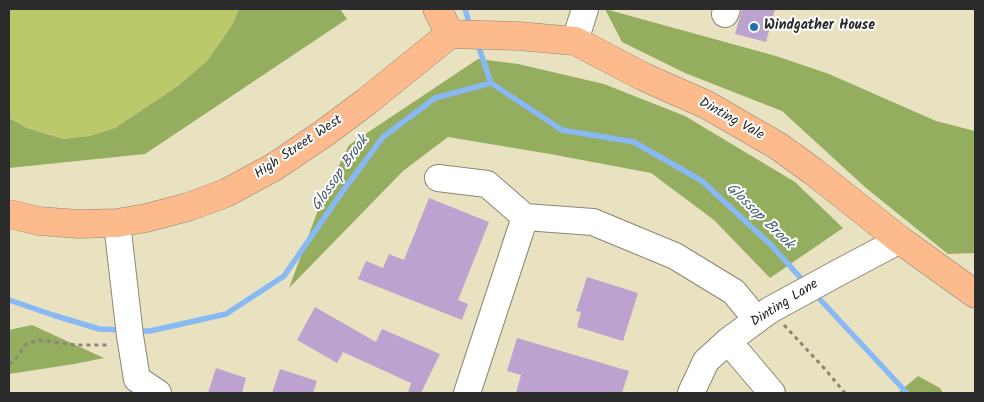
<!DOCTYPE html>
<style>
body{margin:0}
#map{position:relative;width:984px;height:402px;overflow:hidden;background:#e9e2c0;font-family:Kalam,sans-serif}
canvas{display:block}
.frame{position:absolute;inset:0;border:10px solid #2b2b2b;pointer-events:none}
</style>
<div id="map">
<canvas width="984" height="402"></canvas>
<div class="frame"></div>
</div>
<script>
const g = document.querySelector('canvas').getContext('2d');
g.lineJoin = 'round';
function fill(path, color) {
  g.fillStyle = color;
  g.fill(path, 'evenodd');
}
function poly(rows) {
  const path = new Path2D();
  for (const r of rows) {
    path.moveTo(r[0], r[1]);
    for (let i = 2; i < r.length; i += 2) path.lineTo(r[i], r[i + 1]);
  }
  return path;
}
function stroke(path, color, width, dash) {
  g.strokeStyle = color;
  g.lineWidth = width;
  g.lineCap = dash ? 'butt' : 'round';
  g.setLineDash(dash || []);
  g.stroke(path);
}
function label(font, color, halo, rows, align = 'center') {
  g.font = font + ' Kalam,sans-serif';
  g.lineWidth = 4;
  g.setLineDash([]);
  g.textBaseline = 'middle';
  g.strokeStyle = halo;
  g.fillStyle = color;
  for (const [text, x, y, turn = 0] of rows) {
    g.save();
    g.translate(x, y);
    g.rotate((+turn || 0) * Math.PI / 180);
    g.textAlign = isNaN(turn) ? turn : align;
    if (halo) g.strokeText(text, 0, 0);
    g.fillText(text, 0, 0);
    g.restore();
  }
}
const green = poly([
 [9,9,239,9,232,25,207,61,178,86,115,128,89,136,63,139,27,128,9,118]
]);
const forest = poly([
 [239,9,340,9,347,19,145,154,9,168,9,118,27,128,63,139,89,136,115,128,178,86,207,61,232,25],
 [605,9,776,56,829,74,936,121,975,131,975,253,948,254,866,188,782,111,685,73,622,42],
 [478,59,518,64,604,84,685,116,795,182,843,228,770,278,714,220,651,173,550,154,448,137,403,171,289,288,321,202,349,145],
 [32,325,104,358,74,364,9,374,9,330],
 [918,376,940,388,943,393,898,393]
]);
const stream = poly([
 [465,9,468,19],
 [480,51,491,83],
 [814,293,907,393],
 [9,300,53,315,99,329,122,330],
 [136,331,150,331,226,314,284,276,340,195,383,137,435,98,491,83,562,130,634,142,702,181,771,245,806,284]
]);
const building = poly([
 [742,9,775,9,766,42,735,34],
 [429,198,489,222,458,300,468,304,462,320,358,279,366,261,383,268,389,254,404,260],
 [587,277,638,293,623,341,577,327,581,312,576,311],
 [315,307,376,342,382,329,440,354,421,393,408,393,411,383,343,352,337,363,297,340],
 [517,338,629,371,622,393,516,393,521,375,507,371],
 [216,368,246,378,242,393,208,393],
 [280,369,317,381,313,393,272,393]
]);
const path = poly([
 [784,325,824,368,845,393],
 [9,364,14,361,26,344,39,340,76,345,110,345]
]);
const minor = poly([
 [725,14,727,9],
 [575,41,585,9],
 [438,178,487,184,525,217],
 [117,223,130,336,137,379,158,393],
 [728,341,772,393],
 [467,393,525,217,593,222,675,256,734,292,757,320],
 [691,393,706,361,728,341,770,310,836,274,900,240]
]);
const major = poly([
 [437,9,450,34],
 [450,34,518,36,575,41,644,77,707,105,778,146,814,172,900,240,975,294],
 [9,214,39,221,79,224,117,223,146,218,188,207,226,193,274,167,323,134,366,102,450,34]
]);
const markers = [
 [754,27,5,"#1f6fb2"]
];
const poiNames = [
 ["Windgather House",764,27]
];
const streetNames = [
 ["Dinting Vale",731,120,29],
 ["High Street West",299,148,-34],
 ["Dinting Lane",785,304,-32]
];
const waterNames = [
 ["Glossop Brook",341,174,-55],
 ["Glossop Brook",759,217,44]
];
fill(green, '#bcc96b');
fill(forest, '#95ad5f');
stroke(stream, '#88b9f5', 5.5);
fill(building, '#bca3cf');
stroke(minor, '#8a8676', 28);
stroke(major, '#8a8676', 29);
stroke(path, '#8a8676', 3, [4, 4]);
stroke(minor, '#fff', 26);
stroke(major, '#fcba8d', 28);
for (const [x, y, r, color] of markers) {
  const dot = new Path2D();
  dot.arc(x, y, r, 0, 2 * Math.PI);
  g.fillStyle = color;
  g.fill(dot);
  stroke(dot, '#fff', 2);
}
label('bold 14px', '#2b2b2b', '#fff', poiNames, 'left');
label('14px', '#2b2b2b', '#fff', streetNames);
label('italic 15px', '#4c5d72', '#fff', waterNames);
</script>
